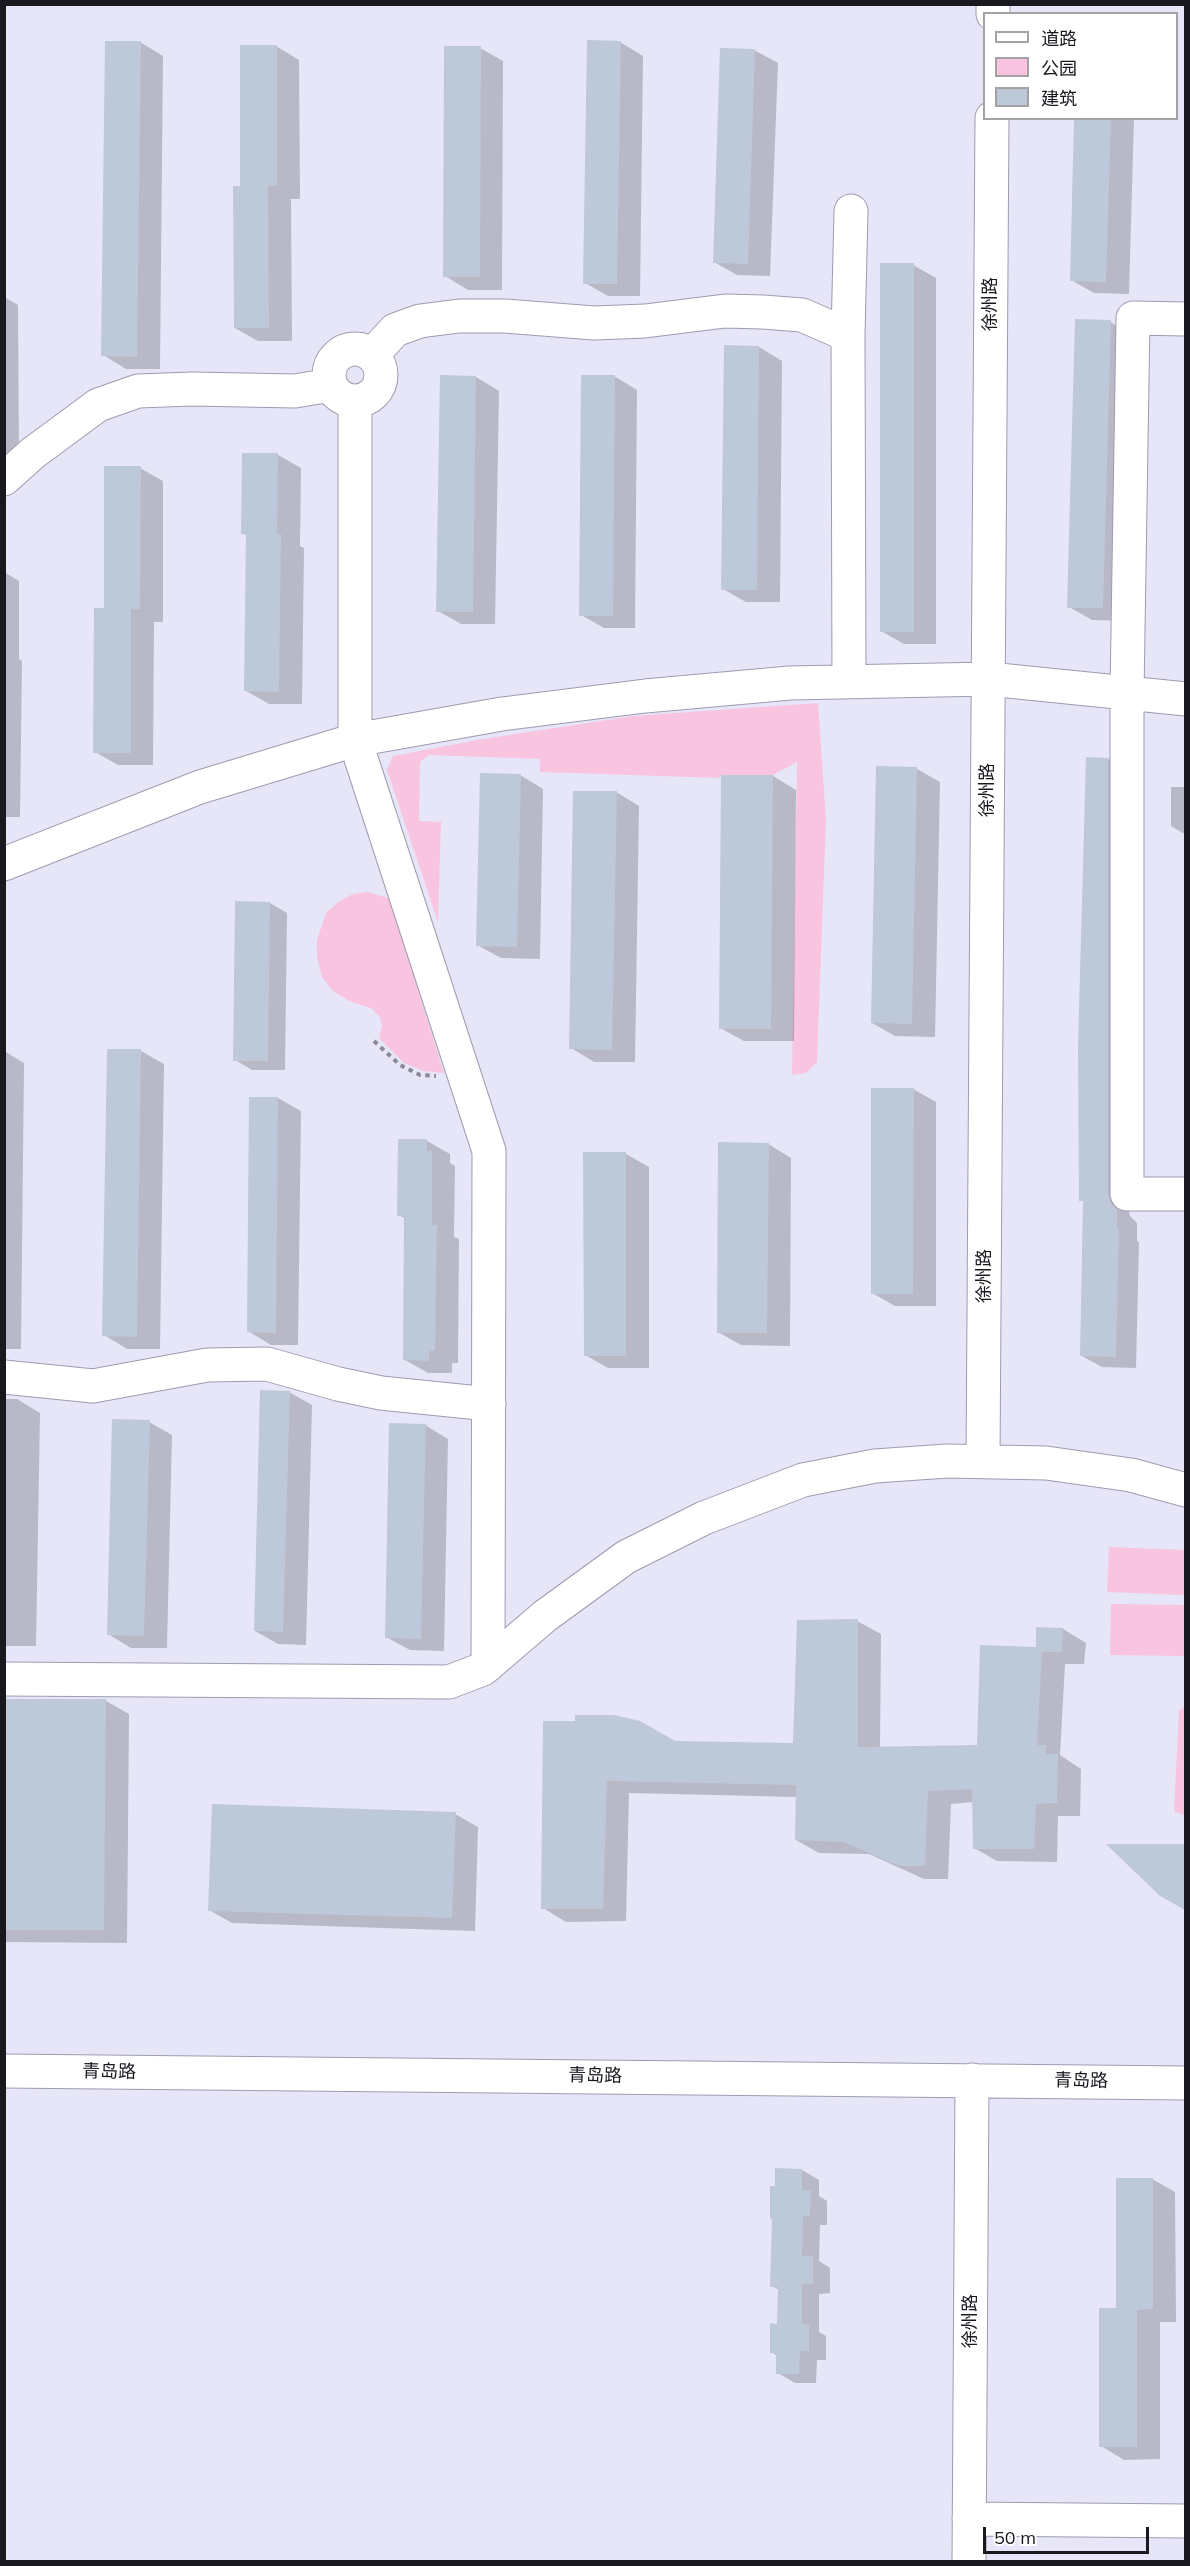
<!DOCTYPE html>
<meta charset="utf-8">
<style>
body{margin:0}
#map{position:relative;width:1190px;height:2566px;overflow:hidden;background:#e7e6f9;font-family:Mulish,"Noto Sans SC",sans-serif}
canvas{display:block}
.frame{position:absolute;inset:0;border:6px solid #19181f;pointer-events:none}
.legend{position:absolute;left:983px;top:12px;width:195px;height:108px;box-sizing:border-box;background:#fff;border:2px solid #a3a3a5;margin:0;padding:8px 10px;list-style:none;font-size:18px;color:#19181f}
.legend li{display:flex;align-items:center;gap:12px;height:30px}
.legend b{width:30px;border:2px solid #a3a3a5}
.scale{position:absolute;left:983px;top:2527px;width:166px;height:27px;box-sizing:border-box;border:3px solid #19181f;border-top:0;padding-left:8px;font-size:18px;line-height:21px;white-space:nowrap;color:#19181f;-webkit-text-stroke:4px #fff;paint-order:stroke}
</style>
<div id="map">
<canvas width="1190" height="2566"></canvas>
<div class="frame"></div>
<ul class="legend">
<li><b style="height:8px;background:#fff"></b>道路</li>
<li><b style="height:16px;background:#f8c4e0"></b>公园</li>
<li><b style="height:16px;background:#bdc8d8"></b>建筑</li>
</ul>
<div class="scale">50 m</div>
</div>
<script>
const g = document.querySelector('canvas').getContext('2d');
g.lineJoin = 'round';
function fill(path, color) {
  g.fillStyle = color;
  g.fill(path, 'evenodd');
}
function poly(rows) {
  const path = new Path2D();
  for (const r of rows) {
    if (r.length === 3) {
      path.moveTo(r[0] + r[2], r[1]);
      path.arc(r[0], r[1], r[2], 0, 2 * Math.PI);
      continue;
    }
    path.moveTo(r[0], r[1]);
    for (let i = 2; i < r.length; i += 2) path.lineTo(r[i], r[i + 1]);
  }
  return path;
}
function stroke(path, color, width, dash) {
  g.strokeStyle = color;
  g.lineWidth = width;
  g.lineCap = dash ? 'butt' : 'round';
  g.setLineDash(dash || []);
  g.stroke(path);
}
function label(font, color, halo, rows, align = 'center') {
  g.font = font + ' Mulish,"Noto Sans SC",sans-serif';
  g.lineWidth = 4.5;
  g.setLineDash([]);
  g.textBaseline = 'middle';
  g.strokeStyle = halo;
  g.fillStyle = color;
  for (const [text, x, y, turn = 0] of rows) {
    g.save();
    g.translate(x, y);
    g.rotate((+turn || 0) * Math.PI / 180);
    g.textAlign = isNaN(turn) ? turn : align;
    if (halo) g.strokeText(text, 0, 0);
    g.fillText(text, 0, 0);
    g.restore();
  }
}
const green = poly([
 [818,703,826,820,817,1062,806,1073,792,1075,797,762,773,775,721,775,719,778,540,772,540,759,429,755,420,762,419,821,441,822,438,922,387,770,393,756,477,740,633,716],
 [367,892,389,898,444,1073,423,1071,404,1063,379,1038,382,1026,380,1017,371,1008,349,1001,333,991,322,977,317,957,317,940,326,913,338,902,353,894],
 [1109,1547,1185,1550,1185,1595,1107,1592],
 [1111,1604,1185,1605,1185,1656,1110,1655],
 [1185,1707,1185,1816,1174,1811,1179,1710]
]);
const shadow = poly([
 [140,42,163,56,160,369,126,369,103,355],
 [620,42,643,56,640,296,608,296,585,283],
 [276,46,299,60,300,199,291,199,292,341,258,341,235,328,242,187],
 [480,48,503,61,502,290,468,290,445,276],
 [754,50,778,63,770,276,737,275,714,262],
 [1076,118,1134,118,1129,294,1094,293,1071,280],
 [913,265,936,278,936,644,904,644,881,631],
 [4,297,18,305,19,457,4,457],
 [1110,322,1133,335,1126,621,1092,620,1069,607],
 [725,347,759,347,782,361,780,602,746,602,723,589],
 [614,376,637,390,635,628,604,628,581,615],
 [476,377,499,391,495,624,461,624,438,611],
 [278,455,301,468,300,546,304,548,302,704,269,704,246,691,248,536,242,533],
 [140,468,163,481,163,622,154,622,153,765,118,765,95,752,105,609],
 [4,572,19,581,19,659,22,661,20,817,4,817],
 [1108,759,1128,771,1128,1206,1130,1216,1137,1223,1137,1241,1139,1242,1136,1368,1102,1367,1082,1356,1084,1202],
 [917,769,940,782,935,1037,895,1036,872,1023],
 [520,775,543,789,540,959,501,958,477,945],
 [773,776,796,790,794,1041,744,1041,720,1028],
 [1171,787,1186,787,1186,835,1171,826],
 [616,792,639,806,635,1062,594,1062,571,1048],
 [270,903,287,913,285,1070,252,1070,235,1060],
 [4,1051,24,1063,21,1349,4,1349],
 [141,1051,164,1064,160,1349,127,1349,104,1335],
 [913,1089,936,1102,936,1306,895,1306,872,1293],
 [278,1098,301,1111,298,1345,271,1345,248,1331],
 [427,1141,450,1154,450,1163,455,1166,454,1237,459,1239,458,1363,452,1363,452,1373,428,1373,405,1360,406,1219,399,1215],
 [768,1144,791,1158,790,1346,741,1345,718,1332],
 [626,1154,649,1167,649,1368,608,1368,585,1355],
 [289,1392,312,1405,306,1645,278,1644,255,1631],
 [4,1399,17,1399,40,1413,36,1646,4,1646],
 [149,1422,172,1435,167,1648,131,1648,108,1634],
 [425,1425,448,1439,444,1651,410,1650,386,1637],
 [857,1621,881,1634,880,1748,978,1747,1037,1649,1063,1629,1086,1643,1084,1664,1065,1664,1060,1755,1081,1769,1080,1816,1058,1816,1057,1862,997,1861,974,1848,974,1802,951,1804,948,1879,924,1879,869,1854,819,1853,796,1840,798,1797,629,1793,626,1921,566,1922,543,1908,545,1723,675,1743,794,1744],
 [4,1700,106,1701,129,1714,127,1943,4,1942],
 [455,1814,478,1827,475,1931,232,1923,209,1910],
 [1110,1846,1186,1846,1186,1909,1161,1895],
 [802,2170,819,2180,819,2196,827,2201,827,2225,820,2225,819,2261,830,2268,830,2293,819,2294,819,2332,826,2336,826,2360,817,2360,816,2383,795,2383,778,2373,778,2356,771,2352,779,2325,779,2290,772,2286,773,2220,771,2219,776,2188],
 [1152,2179,1175,2192,1176,2322,1160,2322,1160,2459,1124,2460,1101,2446,1118,2310]
]);
const building = poly([
 [587,40,621,41,617,284,583,284],
 [105,41,141,41,137,357,101,356],
 [240,45,277,45,277,186,268,186,269,328,234,328,233,186,240,186],
 [444,46,481,46,480,277,443,277],
 [720,48,755,49,748,264,713,263],
 [1074,118,1111,118,1106,282,1070,281],
 [880,263,914,263,914,632,880,632],
 [1075,319,1111,320,1103,608,1067,608],
 [724,345,759,346,757,590,721,590],
 [440,375,476,376,473,612,436,612],
 [581,375,615,375,613,616,579,616],
 [242,453,278,453,277,534,281,534,279,692,244,691,246,534,241,534],
 [104,466,141,466,140,609,131,609,131,753,93,753,94,608,104,608],
 [1086,757,1108,758,1108,1194,1111,1203,1117,1210,1117,1229,1119,1229,1116,1357,1080,1356,1083,1201,1079,1201,1078,1047],
 [876,766,917,767,912,1024,871,1023],
 [480,773,521,774,517,947,476,946],
 [721,775,773,775,771,1029,719,1029],
 [573,791,617,791,612,1050,569,1049],
 [235,901,270,902,268,1061,233,1061],
 [107,1049,141,1049,137,1337,102,1336],
 [871,1088,914,1088,913,1294,871,1294],
 [249,1097,278,1097,276,1333,247,1332],
 [398,1139,427,1139,427,1151,432,1151,432,1225,437,1225,436,1278,435,1351,429,1351,429,1361,403,1360,404,1216,397,1216],
 [718,1142,769,1143,767,1333,717,1333],
 [583,1152,626,1152,626,1356,584,1356],
 [260,1390,290,1391,283,1632,254,1631],
 [112,1419,150,1420,144,1636,107,1635],
 [389,1423,426,1424,421,1639,385,1638],
 [858,1619,858,1747,977,1745,980,1645,1036,1647,1036,1627,1063,1628,1062,1652,1042,1652,1037,1745,1046,1745,1046,1754,1058,1754,1057,1803,1036,1804,1034,1849,973,1849,972,1789,928,1791,925,1866,899,1866,844,1842,795,1840,796,1785,607,1781,603,1909,541,1909,543,1721,575,1721,575,1715,614,1715,640,1721,675,1741,793,1743,797,1620],
 [4,1699,106,1699,104,1930,4,1930],
 [212,1804,456,1812,452,1918,208,1911],
 [1106,1844,1185,1844,1185,1910,1160,1896],
 [775,2168,802,2169,802,2190,811,2190,810,2216,803,2216,802,2256,813,2256,813,2284,802,2284,802,2324,809,2325,809,2351,800,2351,799,2374,776,2374,776,2353,770,2353,770,2323,777,2324,778,2287,770,2287,772,2219,770,2219,770,2186,775,2186],
 [1116,2178,1153,2178,1153,2309,1137,2310,1137,2447,1099,2447,1099,2308,1116,2308]
]);
const path = poly([
 [374,1041,400,1065,420,1075,436,1076]
]);
const minor = poly([
 [993,14,993,4],
 [1186,319,1133,318,1127,693,1127,1194,1186,1194],
 [355,375,26],
 [372,355,395,330,420,321,459,316,505,316,594,323,645,321,725,311,763,312,802,315,848,335],
 [355,402,355,740,489,1151,488,1665],
 [4,479,33,453,98,405,138,391,192,389,295,391,331,385],
 [849,682,848,335,851,211],
 [4,864,200,787,355,740,502,714,645,696,790,683,989,679,1186,699],
 [4,1377,93,1386,207,1365,267,1364,338,1384,381,1393,489,1404],
 [983,1461,992,118],
 [4,1679,449,1682,483,1669,545,1616,626,1557,704,1518,803,1480,875,1466,947,1461,1046,1463,1131,1475,1186,1490],
 [4,2071,1186,2083],
 [969,2519,1186,2521],
 [969,2562,972,2080]
]);
const streetNames = [
 ["徐州路",991,304,-90],
 ["徐州路",988,790,-90],
 ["徐州路",985,1276,-90],
 ["青岛路",109,2072,1],
 ["青岛路",595,2076,1],
 ["青岛路",1081,2081,1],
 ["徐州路",971,2321,-90]
];
fill(green, '#f8c4e0');
fill(shadow, '#0003');
fill(building, '#bdc8d8');
stroke(minor, '#9d9cae', 35);
stroke(path, '#8a8997', 4, [4.5, 4.5]);
stroke(minor, '#fff', 33);
label('18px', '#19181f', '#fff', streetNames);
</script>
